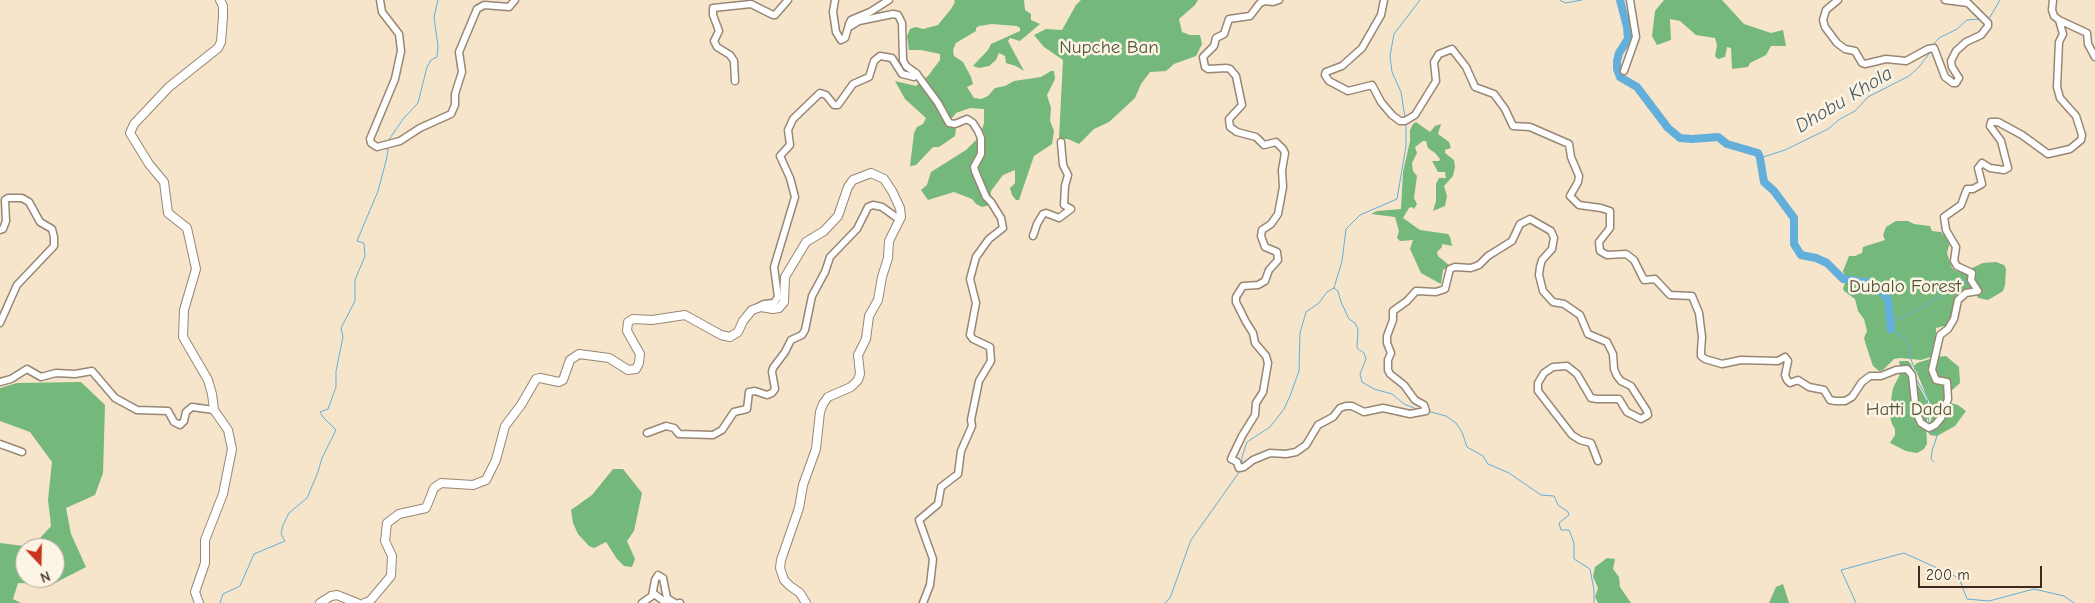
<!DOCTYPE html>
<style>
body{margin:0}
#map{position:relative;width:2095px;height:603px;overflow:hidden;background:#f6e4cb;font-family:"Comic Neue",sans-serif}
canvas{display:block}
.north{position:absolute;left:15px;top:538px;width:50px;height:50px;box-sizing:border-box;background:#fcf5e5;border:1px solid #afa495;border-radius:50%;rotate:159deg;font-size:14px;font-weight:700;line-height:20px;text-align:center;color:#3b2a1e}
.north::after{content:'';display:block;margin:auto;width:18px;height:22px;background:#c8321e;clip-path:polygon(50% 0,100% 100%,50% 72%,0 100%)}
.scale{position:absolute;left:1918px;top:566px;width:124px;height:22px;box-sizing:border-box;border:2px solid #3b2a1e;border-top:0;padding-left:6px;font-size:15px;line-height:18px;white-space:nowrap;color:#3b2a1e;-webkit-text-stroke:4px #fcf5e5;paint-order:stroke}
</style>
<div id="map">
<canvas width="2095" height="603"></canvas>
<div class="north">N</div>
<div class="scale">200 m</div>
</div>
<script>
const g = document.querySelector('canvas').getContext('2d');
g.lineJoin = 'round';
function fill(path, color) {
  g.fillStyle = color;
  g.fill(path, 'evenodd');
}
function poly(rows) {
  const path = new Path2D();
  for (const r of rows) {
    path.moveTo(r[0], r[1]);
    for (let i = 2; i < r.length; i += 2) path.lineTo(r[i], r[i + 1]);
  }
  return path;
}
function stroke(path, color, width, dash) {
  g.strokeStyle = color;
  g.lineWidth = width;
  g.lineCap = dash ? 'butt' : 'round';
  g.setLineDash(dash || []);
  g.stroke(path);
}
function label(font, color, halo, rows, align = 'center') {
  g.font = font + ' "Comic Neue",sans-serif';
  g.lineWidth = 5;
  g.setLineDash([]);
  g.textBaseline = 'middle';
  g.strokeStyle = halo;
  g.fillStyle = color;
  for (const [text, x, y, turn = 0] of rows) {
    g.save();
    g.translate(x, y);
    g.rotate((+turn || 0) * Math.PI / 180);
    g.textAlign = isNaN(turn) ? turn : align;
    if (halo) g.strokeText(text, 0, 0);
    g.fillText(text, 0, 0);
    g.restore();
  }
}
const forest = poly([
 [954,0,1024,0,1025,10,1031,14,1031,20,1040,24,1020,41,1010,38,1008,41,1024,71,1016,66,1006,63,1005,56,999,53,996,60,989,66,979,68,973,66,988,50,991,44,1020,31,1020,28,1017,26,992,24,979,26,976,28,976,31,956,43,953,50,954,56,963,62,971,77,973,84,967,87,974,98,981,99,988,96,995,88,1005,86,1014,81,1041,77,1051,71,1054,71,1055,79,1047,95,1051,108,1050,121,1054,131,1052,144,1034,156,1019,200,1016,200,1012,195,1010,188,1015,183,1015,170,1003,175,991,191,990,205,982,207,976,204,972,199,954,192,928,200,921,190,927,185,931,172,966,150,980,136,984,123,984,109,970,108,956,113,952,118,952,124,956,129,955,136,939,147,933,147,916,165,910,166,914,133,917,127,923,124,926,118,905,99,895,81,916,86,928,76,940,60,940,54,921,50,909,50,907,36,910,29,916,27,923,29,938,25,951,9,955,2],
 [1081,0,1198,0,1195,5,1179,19,1182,32,1190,35,1200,35,1202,44,1196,56,1174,64,1166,71,1150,72,1141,84,1135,98,1109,122,1094,129,1079,144,1068,139,1059,139,1063,60,1044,47,1034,35,1046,29,1062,30,1076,5],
 [1664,0,1722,0,1744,24,1771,33,1783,30,1786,46,1771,46,1766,55,1750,63,1748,67,1732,69,1731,48,1727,47,1725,57,1718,59,1715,56,1717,45,1715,38,1696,35,1680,21,1670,19,1671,40,1657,45,1652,36,1655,11],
 [1416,122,1430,132,1435,126,1441,124,1438,134,1449,142,1451,148,1445,150,1445,153,1454,160,1455,167,1453,176,1444,186,1447,196,1445,206,1433,211,1436,201,1436,184,1439,178,1446,178,1445,172,1438,172,1432,161,1439,161,1440,159,1435,153,1428,148,1426,141,1423,141,1415,147,1417,153,1412,163,1413,171,1417,176,1414,198,1417,204,1414,209,1412,207,1409,208,1403,218,1420,230,1448,234,1450,237,1452,246,1442,244,1442,247,1437,252,1438,256,1450,266,1443,270,1441,284,1421,273,1410,249,1413,240,1400,241,1397,238,1399,231,1395,217,1371,214,1377,211,1401,209,1403,172,1410,141,1410,130,1413,124],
 [1896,221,1908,221,1914,224,1930,226,1932,231,1941,232,1950,242,1947,253,1952,268,1956,271,1970,269,1983,263,1996,262,2004,265,2006,269,2005,285,2003,291,1988,300,1978,298,1976,293,1963,299,1949,325,1936,328,1936,334,1942,348,1934,356,1921,360,1900,358,1894,359,1883,370,1879,371,1873,366,1866,345,1864,338,1867,331,1864,319,1858,311,1855,299,1844,291,1843,288,1846,281,1843,271,1849,256,1855,256,1862,253,1863,247,1885,240,1883,235,1886,227],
 [1946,356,1959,367,1960,383,1949,393,1947,402,1958,405,1966,411,1955,426,1937,436,1930,435,1928,432,1933,411,1914,366,1917,363,1936,357],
 [1899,361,1908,361,1911,364,1917,383,1930,406,1926,425,1927,444,1924,449,1917,453,1906,451,1890,443,1895,435,1895,429,1892,424,1889,413,1893,388,1901,372],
 [81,382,105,405,103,473,95,495,66,508,71,534,86,567,53,584,18,583,13,599,21,603,0,603,0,543,32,547,51,526,48,500,52,462,30,432,0,421,0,388,17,383],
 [25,548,55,548,55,578,25,578],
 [613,469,623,469,642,493,634,531,627,541,635,559,632,567,624,566,617,559,606,542,594,548,589,546,578,534,573,523,571,510,592,495],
 [1607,558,1615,559,1613,569,1619,577,1620,587,1631,603,1598,603,1595,597,1598,588,1593,577,1595,567],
 [1783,584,1789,603,1769,603,1776,587]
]);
const stream = poly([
 [1560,0,1565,3,1582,0],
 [1985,18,1990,17,2000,0],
 [1934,44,1939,38,1957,29,1967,20,1982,19],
 [1405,117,1401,92,1392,72,1390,56,1394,34,1420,0],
 [388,141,403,119,418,103,427,67,431,60,437,57,438,46,434,17,438,0],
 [1760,158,1785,150,1828,129,1840,119,1855,111,1868,97,1909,76,1919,67,1931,51],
 [1334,288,1338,291,1341,302,1349,319,1355,323,1358,329,1357,348,1364,353,1366,359,1360,374,1362,382,1374,389,1392,394,1404,404,1419,410],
 [1890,323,1927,305,1954,286,1968,281],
 [1891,329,1906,339,1910,347,1909,354,1915,370,1914,375,1928,399,1927,403,1931,409,1928,417,1930,426],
 [1427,411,1446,416,1456,423,1462,432,1467,447,1483,456,1488,464,1509,473,1541,495,1554,496,1558,505,1568,512,1569,515,1559,523,1561,530,1569,530,1574,543,1574,559,1590,569,1594,590,1594,603],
 [1932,429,1937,436,1932,451,1931,459,1934,462],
 [1242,465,1242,457,1247,442,1270,427,1284,409,1290,396,1299,371,1300,333,1306,312,1319,303,1327,292,1334,288,1342,261,1346,229,1360,215,1397,199,1406,146,1406,124],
 [220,603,223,594,240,586,254,554,285,541,281,534,283,525,289,513,307,498,318,472,322,458,336,430,323,417,320,412,328,409,336,387,336,371,343,337,341,328,355,301,355,280,365,256,364,243,357,241,378,191,387,157,388,148],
 [1165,603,1170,598,1191,540,1240,471],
 [1856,603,1841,570,1904,553,1959,578,1967,599,1989,601,2034,589,2064,596,2074,603]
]);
const river = poly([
 [1620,0,1627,27,1628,39,1619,53,1617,61,1617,69,1620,77,1637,87,1668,128,1680,138,1692,139,1718,137,1727,144,1758,153,1760,158,1764,182,1774,191,1794,218,1794,244,1801,255,1816,258,1827,263,1843,279,1872,283,1879,287,1888,300,1891,329]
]);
const minor = poly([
 [380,0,382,12,399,34,401,51,395,79,370,139,371,143,377,147,400,141,420,128,451,114,455,105,455,94,462,72,459,52,477,9,484,5,509,7,515,0],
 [835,0,833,12,836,32,841,40,845,38,849,25],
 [1279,0,1273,2,1265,1,1260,3,1250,16,1229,19,1224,34,1216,38,1214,46,1203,57,1205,67,1208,69,1227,68,1230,69,1236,76,1242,105,1229,119,1230,127,1237,132,1256,137,1264,145,1276,142,1283,149,1285,153,1282,170,1283,187,1278,214,1271,224,1262,230,1261,236,1265,247,1277,252,1278,260,1269,270,1265,281,1258,285,1243,286,1236,297,1236,302,1246,322,1253,333,1255,343,1266,356,1268,363,1263,392,1256,403,1255,415,1242,436,1231,459,1237,462,1239,468,1244,467,1253,460,1270,453,1286,454,1296,452,1306,445,1318,425,1333,417,1340,408,1346,406,1352,406,1364,412,1383,408,1410,414,1426,411,1424,405,1415,400,1404,385,1390,374,1388,370,1388,360,1391,353,1387,343,1387,336,1393,320,1393,311,1407,301,1416,291,1436,292,1445,289,1450,269,1455,267,1471,268,1479,265,1488,256,1512,241,1520,224,1530,219,1551,231,1554,238,1552,249,1542,260,1540,267,1539,275,1543,291,1553,302,1564,304,1580,315,1588,334,1607,342,1613,354,1614,369,1617,376,1621,381,1631,386,1647,411,1648,415,1641,419,1627,412,1619,399,1597,399,1591,398,1577,374,1567,366,1553,367,1544,373,1538,383,1538,391,1572,435,1580,440,1591,443,1598,461],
 [1384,0,1381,15,1362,48,1342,66,1326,72,1325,75,1329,81,1348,91,1372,85,1381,102,1392,115,1400,121,1405,121,1415,115,1436,81,1434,62,1439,54,1452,49,1466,67,1475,87,1494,94,1505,109,1513,126,1530,127,1569,144,1571,157,1579,176,1578,182,1570,196,1579,205,1601,208,1610,211,1610,228,1599,242,1600,251,1607,255,1626,254,1634,260,1644,280,1655,279,1670,295,1692,296,1699,313,1702,337,1701,351,1701,356,1705,359,1722,364,1741,360,1778,361,1785,357,1788,361,1785,375,1787,380,1790,383,1798,380,1809,387,1824,390,1830,400,1835,401,1845,401,1852,397,1862,382,1870,376,1881,376,1896,370,1907,369,1912,375,1916,412,1921,423,1929,428,1935,425,1941,418,1948,399,1947,382,1936,380,1932,370,1940,335,1948,329,1954,319,1958,300,1966,293,1978,291,1971,280,1972,273,1957,266,1954,261,1956,247,1946,230,1944,217,1961,205,1967,189,1973,189,1982,184,1978,168,1982,163,1990,168,2004,170,2008,168,2001,141,1990,126,1991,122,1998,122,2022,135,2048,154,2070,149,2081,140,2082,135,2076,116,2060,98,2057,87,2059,42,2063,34,2059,20,2054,16,2052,10,2053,0],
 [1838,0,1826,10,1823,20,1825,27,1837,43,1845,49,1855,51,1862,63,1865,64,1886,59,1906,61,1928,49,1934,48,1945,77,1953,83,1956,83,1959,78,1952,67,1951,61,1956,51,1966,42,1981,35,1988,26,1988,23,1968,3,1945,0],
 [2059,20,2087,33,2088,44,2095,57],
 [1624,71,1636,37,1630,0],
 [916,73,938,103,949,123,955,124,967,119,973,123,978,131,981,138,981,154,974,167,975,171,986,197,991,202,1001,218,1003,228,989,239,976,257,970,279,976,303,970,335,973,339,990,347,991,361,979,381,971,420,972,426,961,451,958,474,941,487,938,504,919,520,933,559,930,585,923,603],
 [735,81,734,61,730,55,717,47,714,41,719,31,713,15,713,8,751,4,773,15,775,15,788,0],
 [0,230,3,229,6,221,5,200,8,198,22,198,29,202,40,222,52,229,54,237,54,246,17,285,0,323],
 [1033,236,1037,224,1043,214,1046,213,1059,218,1071,209,1064,205,1065,186,1068,175,1063,165,1061,142],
 [758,307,764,304,774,303,778,297,774,267,795,197,790,178,780,156,790,145,788,130,793,119,820,93,826,95,834,105,838,105,853,84,869,77,874,61,880,56,892,58,902,74,914,77,917,74,906,66,903,60,902,23,898,15,893,14,859,21,851,26,849,24,851,20,870,12,889,0],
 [0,382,11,379,27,369,41,377,56,373,75,374,92,371,115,398,137,410,168,411,174,422,180,425,184,421,186,412,192,407,214,410],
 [647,433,666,426,674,428,679,434,713,435,722,430,734,412,747,409,749,392,755,391,767,395,772,393,775,389,772,372,773,368,785,352,791,340,802,335,805,330,812,296,825,272,830,257,857,229,868,207,873,205,882,207,900,220],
 [0,444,22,452],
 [653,593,666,603],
 [642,603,652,596,655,580,658,575,663,578,667,598,675,603],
 [679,603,680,603]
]);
const major = poly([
 [199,603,195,592,205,563,205,540,223,494,232,449,228,430,214,410,212,394,208,380,183,337,184,310,196,269,187,228,168,213,164,182,149,164,130,133,134,124,169,87,218,48,221,42,223,17,223,6,220,0],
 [320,603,331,596,337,595,357,603],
 [364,603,370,601,391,576,392,556,385,541,387,523,399,514,426,508,434,488,441,483,473,485,486,480,496,460,505,426,521,405,536,379,540,378,559,382,563,380,570,360,579,354,609,358,628,370,636,369,639,363,640,354,627,331,628,322,633,319,652,320,685,315,721,335,730,337,738,332,743,321,752,310,761,307,773,309,779,308,784,302,785,277,806,242,824,231,838,216,848,187,853,180,871,173,884,179,892,191,900,208,901,217,889,241,888,258,882,277,878,300,869,316,866,339,858,355,860,374,858,380,851,387,828,397,823,404,820,412,816,449,803,485,799,508,781,560,780,568,784,580,790,586,800,593,806,603]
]);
const parkNames = [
 ["Nupche Ban",1109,48],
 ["Dubalo Forest",1905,287],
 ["Hatti Dada",1909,410]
];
const waterNames = [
 ["Dhobu Khola",1844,100,-31]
];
fill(forest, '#75b87b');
stroke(stream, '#62afdb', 1);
stroke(river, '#62afdb', 8);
stroke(minor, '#988774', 9);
stroke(major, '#988774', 10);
stroke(minor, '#fff', 6);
stroke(major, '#fff', 8);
label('19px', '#51563b', '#fcf5e5', parkNames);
label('italic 20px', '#495960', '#fcf5e5', waterNames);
</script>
